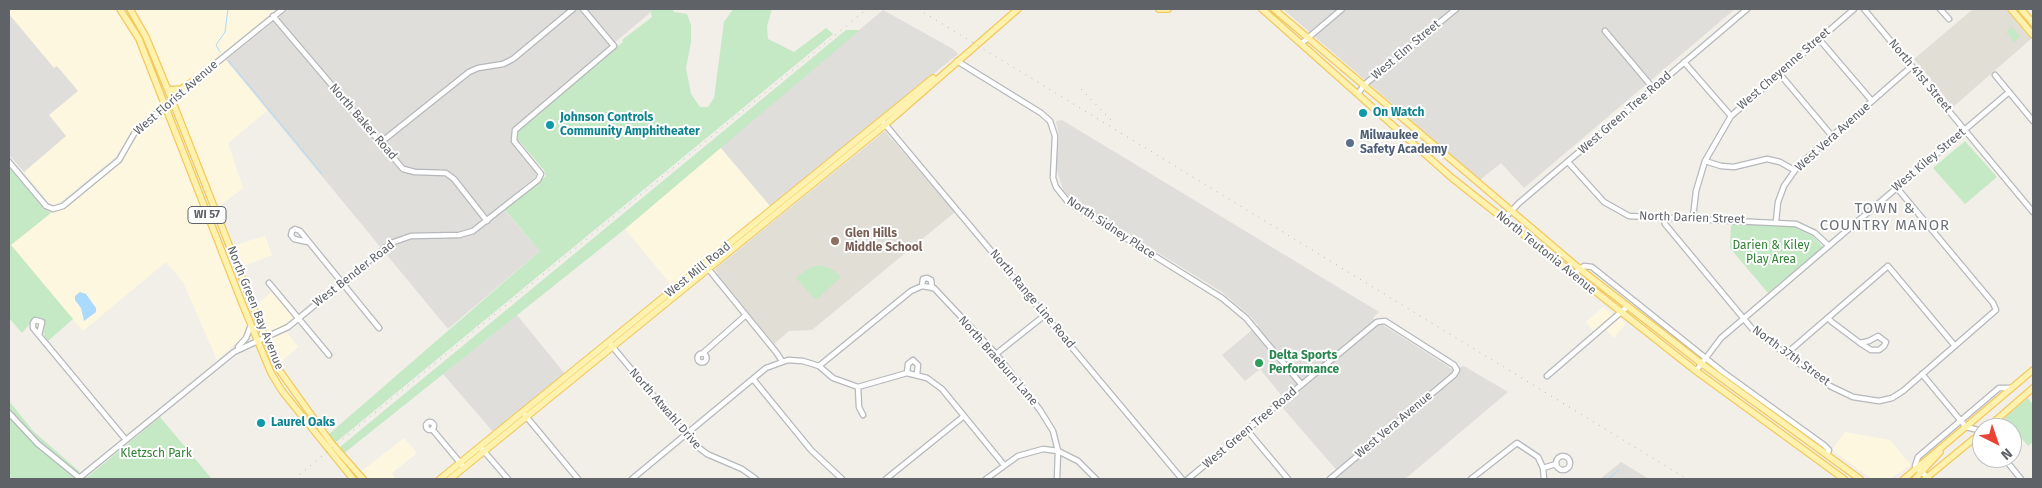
<!DOCTYPE html>
<style>
body{margin:0}
#map{position:relative;width:2042px;height:488px;overflow:hidden;background:#f1efe8;font-family:"Fira Sans",sans-serif}
canvas{display:block}
.frame{position:absolute;inset:0;border:10px solid #5f6368;pointer-events:none}
.north{position:absolute;left:1972px;top:418px;width:50px;height:50px;box-sizing:border-box;background:#fff;border:1px solid #bfc1c3;border-radius:50%;rotate:139deg;font-size:14px;font-weight:700;line-height:20px;text-align:center;color:#5f6368}
.north::after{content:'';display:block;margin:auto;width:18px;height:22px;background:#ea4335;clip-path:polygon(50% 0,100% 100%,50% 72%,0 100%)}
</style>
<div id="map">
<canvas width="2042" height="488"></canvas>
<div class="frame"></div>
<div class="north">N</div>
</div>
<script>
const g = document.querySelector('canvas').getContext('2d');
g.lineJoin = 'round';
function fill(path, color) {
  g.fillStyle = color;
  g.fill(path, 'evenodd');
}
function poly(rows) {
  const path = new Path2D();
  for (const r of rows) {
    if (r.length === 3) {
      path.moveTo(r[0] + r[2], r[1]);
      path.arc(r[0], r[1], r[2], 0, 2 * Math.PI);
      continue;
    }
    path.moveTo(r[0], r[1]);
    for (let i = 2; i < r.length; i += 2) path.lineTo(r[i], r[i + 1]);
  }
  return path;
}
function stroke(path, color, width, dash) {
  g.strokeStyle = color;
  g.lineWidth = width;
  g.lineCap = dash ? 'butt' : 'round';
  g.setLineDash(dash || []);
  g.stroke(path);
}
function label(font, color, halo, rows, align = 'center') {
  g.font = font + ' "Fira Sans",sans-serif';
  g.lineWidth = 4;
  g.setLineDash([]);
  g.textBaseline = 'middle';
  g.strokeStyle = halo;
  g.fillStyle = color;
  for (const [text, x, y, turn = 0] of rows) {
    g.save();
    g.translate(x, y);
    g.rotate((+turn || 0) * Math.PI / 180);
    g.textAlign = isNaN(turn) ? turn : align;
    if (halo) g.strokeText(text, 0, 0);
    g.fillText(text, 0, 0);
    g.restore();
  }
}
const commercial = poly([
 [10,9,116,9,136,39,247,322,246,335,217,360,183,282,166,262,83,331,10,245,51,213,64,209,110,171,127,153,123,146,114,158,56,205,50,204,24,172,66,136,49,115,56,66,54,68,9,14],
 [134,9,277,9,182,86,176,87,168,81,147,30],
 [226,60,268,110,228,143,243,188,214,210,172,100,195,80],
 [720,147,771,207,673,287,625,229],
 [265,236,272,255,241,267,232,246],
 [273,291,294,315,293,319,282,326,298,347,280,363,256,305],
 [1603,307,1626,323,1614,338,1606,330,1598,336,1586,322],
 [1845,432,1890,440,1911,465,1889,479,1872,479,1832,450],
 [404,438,417,453,392,473,396,479,363,479,358,474]
]);
const industrial = poly([
 [289,9,650,9,651,12,513,128,512,141,536,171,536,176,501,206,540,251,448,329,226,60],
 [1283,9,1735,9,1524,188,1501,163,1480,180],
 [883,10,953,49,958,54,771,207,720,147],
 [9,14,54,68,57,66,78,91,49,115,66,136,24,172,9,155],
 [1062,120,1379,312,1373,318,1378,325,1383,325,1452,369,1464,366,1508,392,1405,479,1334,479,1340,474,1281,406,1286,401,1260,369,1245,381,1222,355,1258,325,1249,315,1222,292,1076,202,1064,193,1056,167,1059,136,1056,121],
 [517,315,565,374,494,433,443,374],
 [1621,462,1649,479,1600,479]
]);
const education = poly([
 [1973,9,2006,9,2031,39,1953,107,1914,59],
 [885,131,955,212,812,330,789,331,774,344,718,275,715,269]
]);
const green = poly([
 [650,9,673,9,674,12,687,14,691,25,691,42,686,68,691,94,700,107,708,107,714,98,724,22,733,9,772,9,767,26,768,39,794,52,826,28,833,34,335,443,329,434,540,251,505,210,546,176,544,170,520,142,518,143,516,132,623,42,622,40,652,17],
 [2012,27,2020,37,2014,42,2006,32],
 [846,30,860,30,625,229,343,454,340,447],
 [1965,141,1997,177,1965,204,1933,168],
 [9,167,44,209,51,213,11,245,73,319,48,341,43,333,45,324,41,318,33,320,22,333,9,318],
 [1731,223,1790,225,1814,237,1823,247,1768,293,1730,248],
 [820,265,832,269,841,277,816,300,796,278,809,268],
 [2028,398,2033,405,2033,442,2028,446,2004,418],
 [9,401,33,431,80,472,72,479,9,479],
 [160,417,212,479,84,479,90,475]
]);
const water = poly([
 [80,292,86,294,96,308,96,312,84,321,81,308,75,300,75,296]
]);
const stream = poly([
 [220,52,216,45,225,32,228,9],
 [229,61,322,174],
 [1608,479,1619,470]
]);
const minor = poly([
 [1864,9,2033,212],
 [1940,9,1949,19],
 [273,16,403,169,415,172,446,173,454,179,487,221],
 [1605,31,1653,88],
 [1819,39,1872,101],
 [1302,43,1342,9],
 [957,61,1041,113,1050,121,1055,136,1053,178,1056,187,1068,202,1222,298,1246,318,1301,384],
 [1684,62,1731,116],
 [1779,73,1832,136],
 [1995,75,2033,121],
 [194,81,283,9],
 [1358,94,1364,85,1456,9],
 [884,123,1182,479],
 [380,143,469,72,478,68,503,64,513,59,573,9],
 [1705,161,1721,166,1734,167,1767,159,1780,162,1794,170],
 [9,162,46,206,53,209,63,206,119,160,135,132,186,88],
 [1568,162,1604,202,1629,216,1796,224,1815,233,1829,246],
 [1663,217,1665,224,1754,331,1830,386,1853,397,1879,401,1892,398,1903,391,1996,310,1993,303,1897,188],
 [1693,218,1696,191,1705,161,1731,116,1854,9],
 [1504,219,1519,203,1747,9],
 [1776,221,1778,202,1784,186,1798,166,1912,66],
 [308,242,294,239,291,235,292,231,295,229,300,231,379,328],
 [706,266,776,352,782,361],
 [1573,274,1584,266,1592,267,1723,372,1824,445,1829,450,1827,454],
 [269,283,329,355],
 [922,286,923,279,927,278,931,280,932,288],
 [1828,318,1832,322,1860,343,1871,350,1879,350,1884,346,1886,342,1878,336,1869,341,1860,343],
 [39,335,42,322,35,320,33,323,33,328,126,440],
 [611,345,694,444,707,454,742,469,756,479],
 [238,347,246,338,251,325],
 [703,353,746,315],
 [702,358,4.5],
 [996,354,1045,315],
 [1786,354,1888,266,1955,346],
 [819,366,911,291,922,286,934,288,996,354,1040,410,1053,431,1058,451,1078,461,1096,479],
 [1696,371,1721,338,2009,92],
 [907,373,908,364,913,360,918,365,917,374],
 [1922,374,1966,427,1982,431],
 [1547,376,1628,306],
 [753,379,811,450,842,479],
 [858,387,859,407,863,415],
 [9,413,38,444,81,479],
 [525,415,578,479],
 [430,426,4],
 [432,429,462,465],
 [1247,430,1288,479],
 [482,449,508,479],
 [1563,463,7],
 [2004,458,2021,479],
 [1543,468,1556,464],
 [1927,477,1915,466,1918,457,1999,388,2011,388],
 [78,479,234,352,288,327,391,243,411,236,459,235,473,231,538,180,541,174,514,141,515,130,614,46,583,9],
 [632,479,766,368,788,360,803,361,819,366,833,378,858,387,907,373,927,378,942,389,1004,465],
 [886,479,964,416],
 [986,479,1018,456,1043,449,1058,451,1057,479],
 [1188,479,1377,322,1385,321,1454,365,1457,370,1454,375,1330,479],
 [1471,479,1517,443,1538,457,1543,468,1544,479]
]);
const major = poly([
 [120,9,139,39,242,303,271,373,282,391,353,479],
 [130,9,146,37,172,100,277,367,332,444,363,479],
 [1159,9,1168,9],
 [1262,9,1452,178,1696,371,1844,479],
 [1274,9,1580,269,1702,364,1860,479],
 [2011,9,2033,35],
 [2021,9,2033,23],
 [168,90,181,89,195,80],
 [1987,428,2033,388],
 [440,479,933,78],
 [450,479,885,125,1018,9],
 [1904,479,2033,370],
 [1915,479,1940,452],
 [1925,479,1982,432]
]);
const rail = poly([
 [918,9,1687,479],
 [1081,89,1111,120],
 [294,479,867,9]
]);
const markers = [
 [1363,113,5,"#0f9aa8"],
 [550,125,5,"#0f9aa8"],
 [1350,143,5,"#5c6f8a"],
 [835,241,5,"#8d6e63"],
 [1259,363,5,"#2e9e5b"],
 [261,423,5,"#0f9aa8"]
];
const shields = [
 [207,215,38]
];
const shieldNames = [
 ["WI 57",207,215]
];
const streetNames = [
 ["West Elm Street",1406,50,-40],
 ["West Cheyenne Street",1784,69,-41],
 ["North 41st Street",1920,76,50],
 ["West Florist Avenue",176,98,-41],
 ["West Green Tree Road",1625,113,-41],
 ["North Baker Road",363,122,49],
 ["West Vera Avenue",1833,137,-42],
 ["West Kiley Street",1929,160,-40],
 ["North Darien Street",1692,218,2],
 ["North Sidney Place",1111,228,33],
 ["North Teutonia Avenue",1546,253,39],
 ["West Mill Road",698,270,-39],
 ["West Bender Road",354,274,-38],
 ["North Range Line Road",1032,299,50],
 ["North Green Bay Avenue",255,308,68],
 ["North 37th Street",1791,356,36],
 ["North Braeburn Lane",998,361,49],
 ["North Atwahl Drive",665,409,49],
 ["West Vera Avenue",1394,425,-40],
 ["West Green Tree Road",1250,428,-40]
];
const cultureNames = [
 ["On Watch",1373,113],
 ["Johnson Controls",560,118],
 ["Community Amphitheater",560,132],
 ["Laurel Oaks",271,423]
];
const serviceNames = [
 ["Milwaukee",1360,136],
 ["Safety Academy",1360,150]
];
const educationNames = [
 ["Glen Hills",845,234],
 ["Middle School",845,248]
];
const parkNames = [
 ["Darien & Kiley",1771,246],
 ["Play Area",1771,260],
 ["Kletzsch Park",156,454]
];
const leisureNames = [
 ["Delta Sports",1269,356],
 ["Performance",1269,370]
];
const quarterNames = [
 ["TOWN &",1885,209],
 ["COUNTRY MANOR",1885,226]
];
fill(commercial, '#fef7e0');
fill(industrial, '#e0deda');
fill(education, '#e1ded6');
fill(green, '#c5e8c5');
fill(water, '#aadaff');
stroke(stream, '#aadaff', 1);
stroke(minor, '#b5b8bc', 7);
stroke(major, '#f2c960', 8);
stroke(minor, '#fff', 4.5);
stroke(major, '#fff2af', 5.5);
stroke(rail, '#b6b7b8', 1, [1, 6]);
for (const [x, y, r, color] of markers) {
  const dot = new Path2D();
  dot.arc(x, y, r, 0, 2 * Math.PI);
  g.fillStyle = color;
  g.fill(dot);
  stroke(dot, '#fff', 2);
}
for (const [x, y, w] of shields) {
  const box = new Path2D();
  box.roundRect(x - w / 2, y - 8.5, w, 17, 4);
  g.fillStyle = '#fff';
  g.fill(box);
  stroke(box, '#5f6368', 1);
}
label('bold 11px', '#5f6368', null, shieldNames);
label('12px', '#5f6368', '#fff', streetNames);
label('bold 12px', '#0d838f', '#fff', cultureNames, 'left');
label('bold 12px', '#4e5e75', '#fff', serviceNames, 'left');
label('bold 12px', '#785e54', '#fff', educationNames, 'left');
label('12px', '#348238', '#fff', parkNames);
label('bold 12px', '#27864d', '#fff', leisureNames, 'left');
g.letterSpacing = '1px';
label('15px', '#70757a', '#fff', quarterNames);
g.letterSpacing = '0px';
</script>
